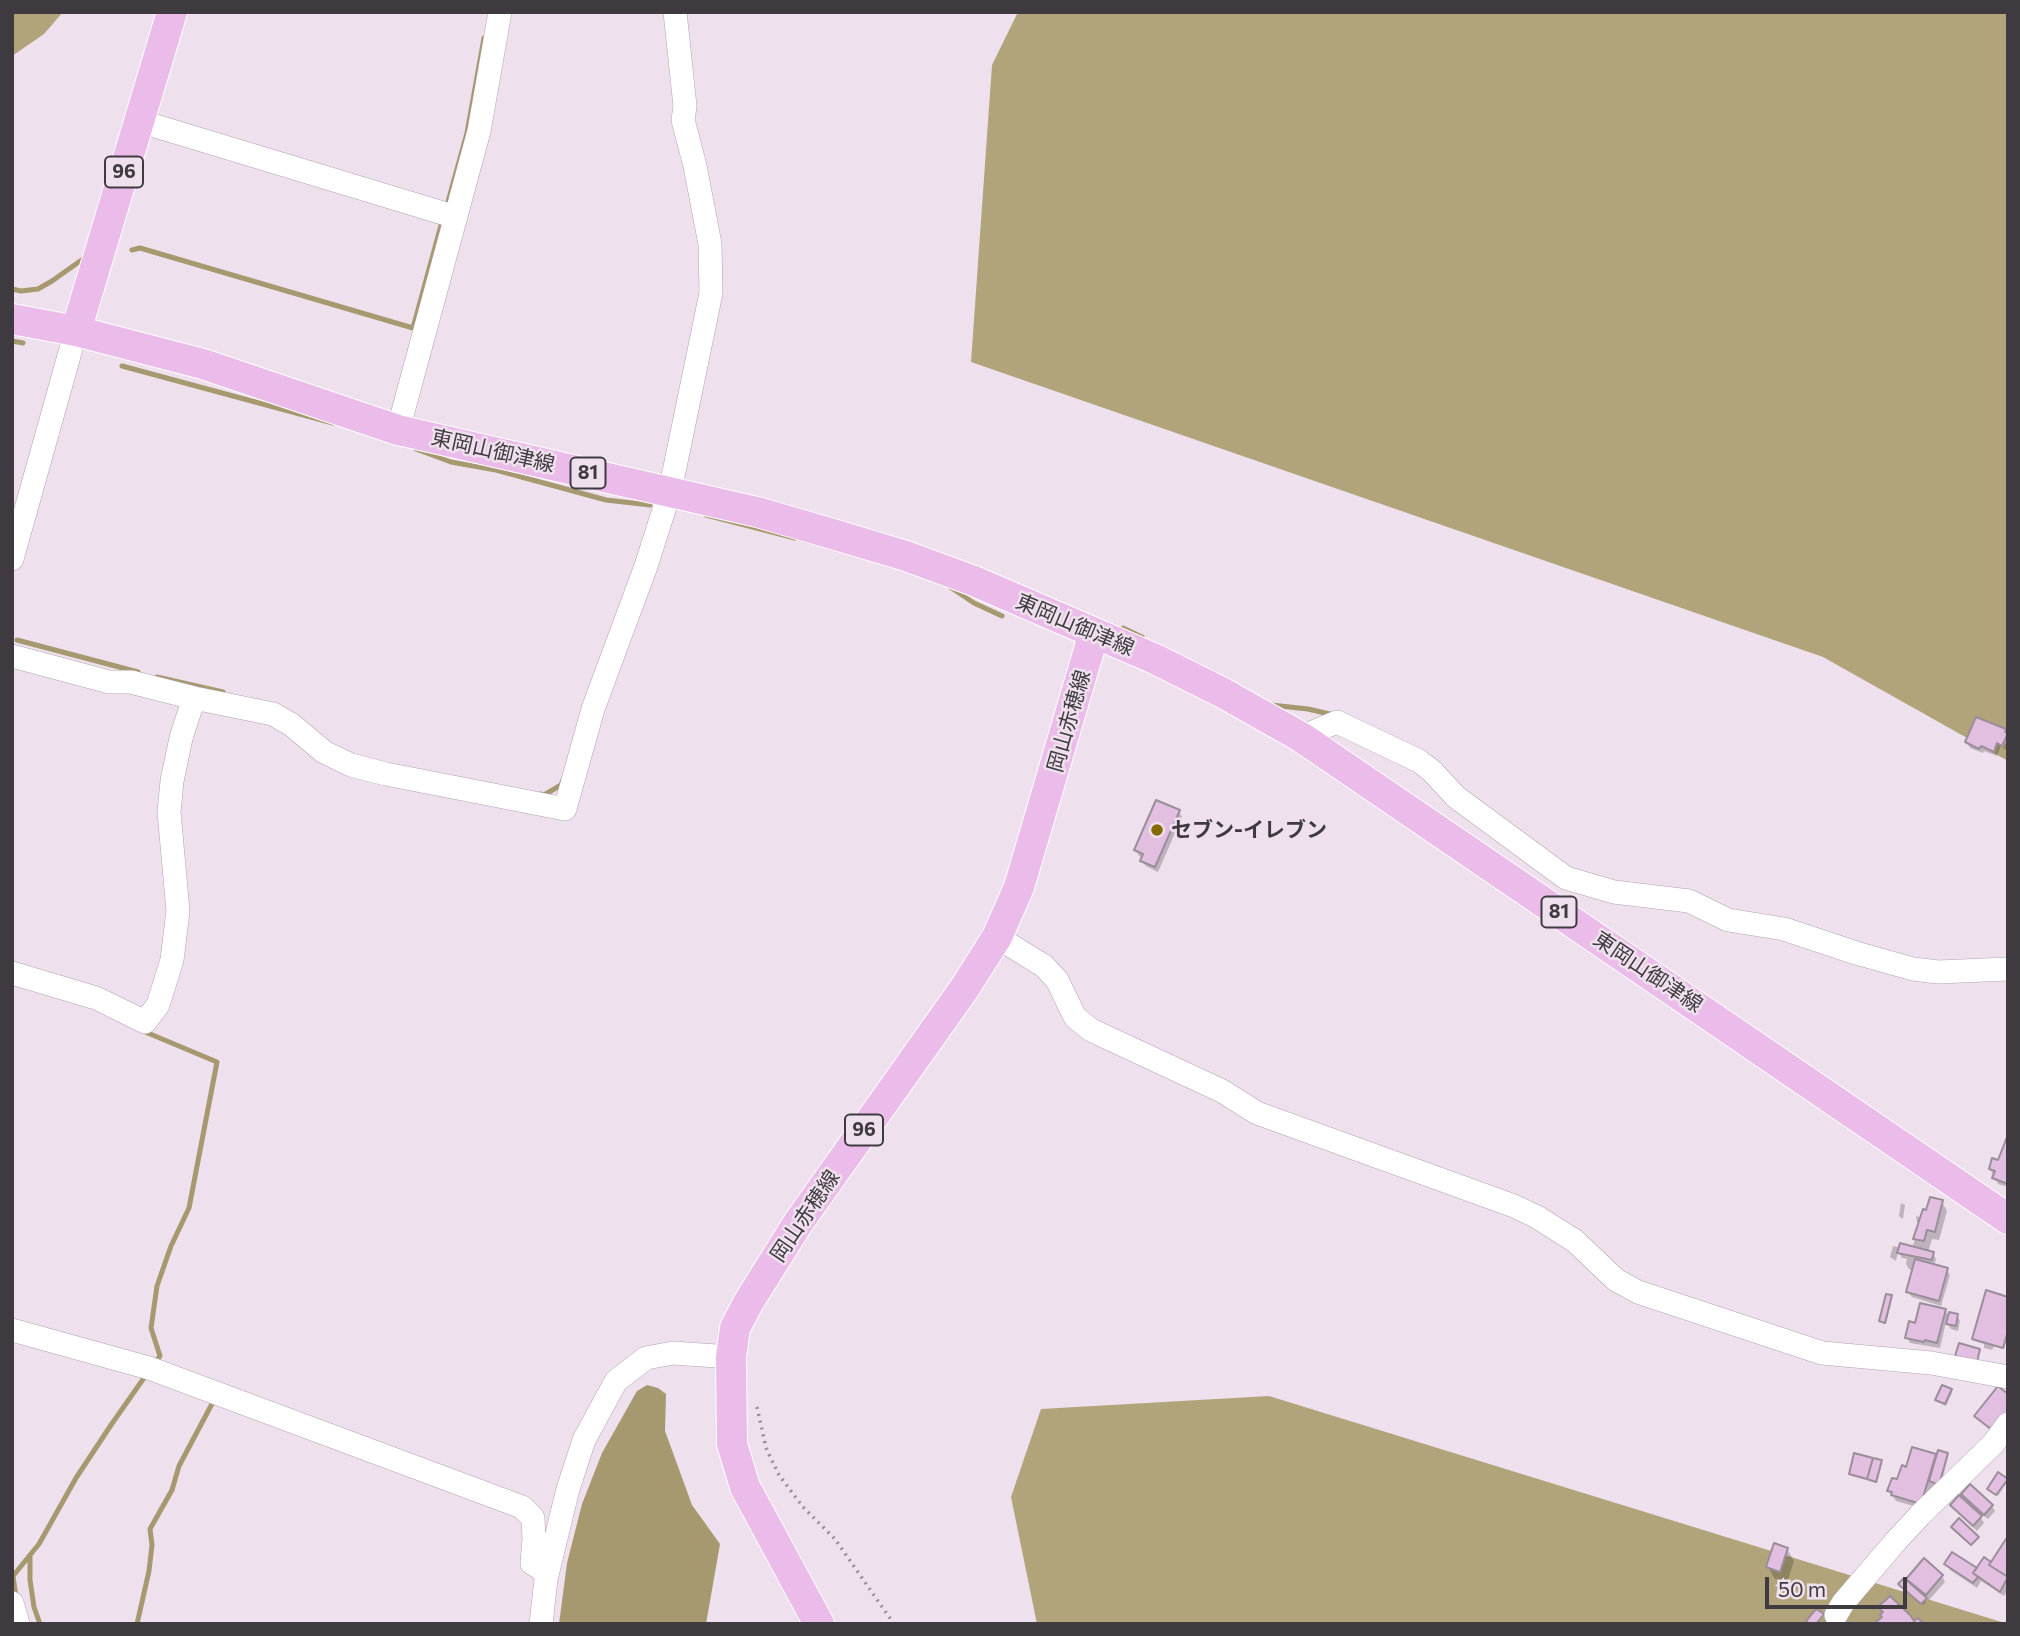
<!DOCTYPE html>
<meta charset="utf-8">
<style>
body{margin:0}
#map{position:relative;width:2020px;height:1636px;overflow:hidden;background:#eee0ed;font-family:Commissioner,sans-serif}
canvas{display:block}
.frame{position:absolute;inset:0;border:14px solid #3f3a3f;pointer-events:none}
.scale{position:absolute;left:1765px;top:1577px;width:142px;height:32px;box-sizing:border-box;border:4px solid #3f3a3f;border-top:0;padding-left:9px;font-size:21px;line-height:24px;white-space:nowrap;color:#3f3a3f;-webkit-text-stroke:5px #eee0ed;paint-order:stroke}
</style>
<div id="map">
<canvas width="2020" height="1636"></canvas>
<div class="frame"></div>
<div class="scale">50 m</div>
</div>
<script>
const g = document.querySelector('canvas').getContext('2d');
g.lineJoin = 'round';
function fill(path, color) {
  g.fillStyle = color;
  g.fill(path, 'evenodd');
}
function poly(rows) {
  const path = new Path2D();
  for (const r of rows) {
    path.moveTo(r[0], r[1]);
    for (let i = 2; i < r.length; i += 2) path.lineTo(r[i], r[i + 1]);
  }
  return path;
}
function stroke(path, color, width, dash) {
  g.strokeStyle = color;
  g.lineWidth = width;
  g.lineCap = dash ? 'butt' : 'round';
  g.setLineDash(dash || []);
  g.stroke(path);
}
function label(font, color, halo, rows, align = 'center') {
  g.font = font + ' Commissioner,"Noto Sans JP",sans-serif';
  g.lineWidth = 5;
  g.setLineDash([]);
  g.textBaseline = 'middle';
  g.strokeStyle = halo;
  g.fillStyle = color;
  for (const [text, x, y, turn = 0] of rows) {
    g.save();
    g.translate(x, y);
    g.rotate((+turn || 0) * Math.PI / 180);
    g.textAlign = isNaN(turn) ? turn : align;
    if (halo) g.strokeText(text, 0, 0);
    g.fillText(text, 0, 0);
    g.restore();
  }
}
const forest = poly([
 [12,12,63,12,44,34,12,56],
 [1018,12,2008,12,2008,761,1823,657,971,362,992,65],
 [1269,1396,2008,1624,1037,1624,1011,1497,1041,1409]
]);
const water = poly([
 [647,1385,658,1388,666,1394,665,1431,692,1505,720,1544,706,1624,559,1624,567,1563,582,1504,602,1453,637,1391]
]);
const shadow = poly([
 [2005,731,2006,733,1997,756,1984,751,1983,753,1970,748,1967,742],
 [2008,738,2008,750,2003,749],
 [1179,812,1182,817,1158,872,1146,866,1142,861,1144,858,1139,856,1136,850],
 [2008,1140,2008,1187,1998,1184,1990,1169,1999,1162],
 [1942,1202,1947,1211,1939,1240,1932,1239,1928,1252,1933,1254,1936,1259,1934,1267,1947,1270,1950,1275,1941,1306,1912,1297,1908,1292,1914,1271,1909,1269,1906,1264,1907,1259,1902,1258,1898,1251,1896,1261,1890,1257,1893,1246,1898,1247,1900,1251,1912,1248,1920,1223,1917,1222,1916,1216,1922,1218],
 [1901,1203,1905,1205,1903,1219,1899,1216],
 [1891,1297,1892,1299,1886,1324,1881,1321],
 [2008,1298,2008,1342,2006,1342,2004,1349,1994,1346,1992,1350,1984,1348,1984,1344,1975,1341,1974,1339],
 [1945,1310,1949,1318,1957,1315,1960,1321,1958,1331,1951,1329,1946,1322,1940,1348,1910,1343,1907,1337,1916,1325],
 [1951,1391,1952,1393,1946,1406,1938,1402,1937,1400],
 [1947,1454,1948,1457,1939,1492,1924,1509,1896,1501,1893,1496,1889,1491,1907,1469,1935,1456,1937,1459],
 [1880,1462,1882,1464,1877,1483,1852,1476,1851,1474],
 [2006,1480,2007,1482,1998,1496,1991,1491],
 [1963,1494,1992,1506,1995,1511,1988,1519,1977,1511,1984,1523,1977,1531,1956,1511,1952,1506,1970,1506],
 [2008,1539,2008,1590,2004,1596,1981,1581,1977,1588,1950,1570,1946,1564,1978,1570,1991,1564],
 [1787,1549,1794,1561,1787,1583,1775,1579,1768,1567],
 [1924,1561,1942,1576,1945,1582,1929,1600,1922,1595,1926,1602,1923,1605,1902,1587,1915,1589,1909,1579]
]);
const stream = poly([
 [446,209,467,133,484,38],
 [132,250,140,248,413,328,443,218],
 [12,289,21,291,38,289,52,281,83,259],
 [12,341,23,343],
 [122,366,333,423],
 [416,449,451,462,496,470,606,500,650,505],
 [706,515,795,538],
 [950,587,974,603,1002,616],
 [1123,628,1142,637],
 [17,640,138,672],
 [157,677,223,692],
 [1271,705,1308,709,1334,715],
 [540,794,544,795,561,785,563,780],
 [143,1031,217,1062,189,1208,171,1246,157,1286,151,1328,160,1356,154,1364],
 [30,1555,30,1580,34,1607,40,1624],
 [16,1597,13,1576,39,1544,76,1478,111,1425,146,1375],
 [137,1624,149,1571,152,1545,150,1529,172,1490,179,1466,214,1400]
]);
const building = poly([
 [1976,717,2006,729,2005,732,2008,733,2002,746,1997,743,1994,752,1981,746,1979,749,1965,742,1976,717],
 [1156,800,1180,810,1155,867,1140,861,1143,854,1134,850,1156,800],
 [2007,1137,2008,1137,2008,1184,1992,1178,1995,1171,1989,1169,1992,1158,1998,1160,2007,1137],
 [1930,1197,1943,1200,1935,1232,1927,1230,1924,1241,1913,1239,1923,1209,1926,1210,1930,1197],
 [1900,1243,1934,1252,1932,1260,1897,1253,1900,1243],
 [1915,1259,1948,1268,1939,1301,1906,1292,1915,1259],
 [1986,1290,2008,1297,2008,1331,2003,1348,1972,1339,1986,1290],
 [1886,1294,1892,1295,1885,1323,1879,1321,1886,1294],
 [1920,1303,1946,1309,1937,1343,1925,1340,1924,1342,1905,1338,1909,1321,1915,1323,1920,1303],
 [1949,1312,1958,1314,1956,1326,1946,1324,1949,1312],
 [1959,1343,1980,1349,1977,1362,1955,1356,1959,1343],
 [1942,1385,1952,1389,1945,1404,1935,1400,1942,1385],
 [1998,1386,2008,1394,2008,1411,1992,1430,1974,1416,1998,1386],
 [1912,1447,1936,1454,1921,1504,1891,1495,1892,1492,1887,1491,1892,1478,1897,1479,1902,1465,1906,1467,1912,1447],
 [1938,1450,1948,1453,1939,1485,1929,1481,1938,1450],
 [1854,1453,1873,1458,1867,1479,1849,1474,1854,1453],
 [1873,1458,1882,1460,1876,1482,1867,1479,1873,1458],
 [1998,1472,2008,1479,1996,1495,1987,1489,1998,1472],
 [1970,1484,1993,1505,1984,1515,1961,1494,1970,1484],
 [1959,1495,1982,1516,1973,1526,1950,1505,1959,1495],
 [1959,1518,1979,1537,1971,1545,1951,1527,1959,1518],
 [2008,1536,2008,1577,1989,1565,2008,1536],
 [1774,1543,1788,1548,1780,1572,1766,1567,1774,1543],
 [1952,1552,1977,1568,1973,1573,1978,1577,1973,1583,1944,1564,1952,1552],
 [1984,1557,1991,1562,1989,1565,2008,1577,2000,1592,1973,1573,1984,1557],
 [1924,1558,1943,1575,1926,1595,1906,1579,1924,1558],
 [1904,1578,1927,1598,1921,1604,1898,1584,1904,1578],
 [1890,1596,1910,1615,1914,1621,1918,1618,1924,1624,1878,1624,1876,1622,1882,1617,1880,1615,1883,1612,1878,1607,1890,1596],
 [1816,1609,1824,1614,1816,1624,1809,1624,1806,1621,1816,1609]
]);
const path = poly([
 [757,1407,766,1448,779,1475,803,1507,835,1539,894,1624]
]);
const minor = poly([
 [139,121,456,217],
 [398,430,479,131,500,12],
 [12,559,76,331],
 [12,656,109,682,131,682,194,698],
 [1301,737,1337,722,1419,761,1432,771,1456,797,1566,878,1614,892,1689,901,1728,920,1784,929,1856,953,1913,969,1938,972,2008,969],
 [997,937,1044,966,1057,980,1075,1017,1091,1030,1222,1091,1257,1113,1514,1206,1537,1217,1575,1241,1616,1280,1638,1292,1822,1353,1931,1363,2008,1377],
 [12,973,96,998,145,1022,158,1005,172,960,178,911,169,812,172,781,181,738,194,698,273,714,292,725,324,752,351,765,386,774,565,809,593,709,646,566,670,491,711,293,710,244,695,166,683,120,685,106,675,12],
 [12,1330,149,1368,522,1507,533,1518,534,1539,532,1563,547,1573],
 [12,1603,18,1624],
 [1836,1615,1843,1603,1896,1541,1920,1515,1993,1444,2008,1424],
 [541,1624,546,1579,568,1489,584,1440,616,1381,646,1358,673,1353,731,1357]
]);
const major = poly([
 [12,319,76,331,203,364,398,430,757,512,836,535,906,556,974,581,1155,659,1223,693,1301,737,2008,1219],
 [76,331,172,12],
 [819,1624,745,1487,732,1444,731,1357,735,1328,748,1303,798,1223,964,989,997,937,1019,887,1094,633]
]);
const markers = [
 [1157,830,7,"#836a03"]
];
const shields = [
 [124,172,38],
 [588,473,35],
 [1559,912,35],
 [864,1130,38]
];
const shieldNames = [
 ["96",124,172],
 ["81",588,473],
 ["81",1559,912],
 ["96",864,1130]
];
const streetNames = [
 ["東岡山御津線",493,451,13],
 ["東岡山御津線",1075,625,23],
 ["岡山赤穂線",1069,721,-74],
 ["東岡山御津線",1648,972,34],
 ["岡山赤穂線",805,1216,-56]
];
const poiNames = [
 ["セブン-イレブン",1171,830]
];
fill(forest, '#b2a47a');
fill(water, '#a6996f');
fill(shadow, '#0003');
stroke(stream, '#a6996f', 5);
fill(building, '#e2bfe1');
stroke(building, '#9a8e9a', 2);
stroke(minor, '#b1a4b1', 24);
stroke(major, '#fff', 32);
stroke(path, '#958c95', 3.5, [2, 5]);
stroke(minor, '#fff', 23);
stroke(major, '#ebbcea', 30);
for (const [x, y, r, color] of markers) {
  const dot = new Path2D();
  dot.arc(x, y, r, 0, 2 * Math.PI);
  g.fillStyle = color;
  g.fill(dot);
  stroke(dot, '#eee0ed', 2.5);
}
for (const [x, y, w] of shields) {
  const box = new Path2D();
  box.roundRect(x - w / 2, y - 15.5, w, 31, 5);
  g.fillStyle = '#eee0ed';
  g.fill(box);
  stroke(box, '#3f3a3f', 2);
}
label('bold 19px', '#3f3a3f', null, shieldNames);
label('21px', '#3f3a3f', '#eee0ed', streetNames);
label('bold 21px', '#3f3a3f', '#eee0ed', poiNames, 'left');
</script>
